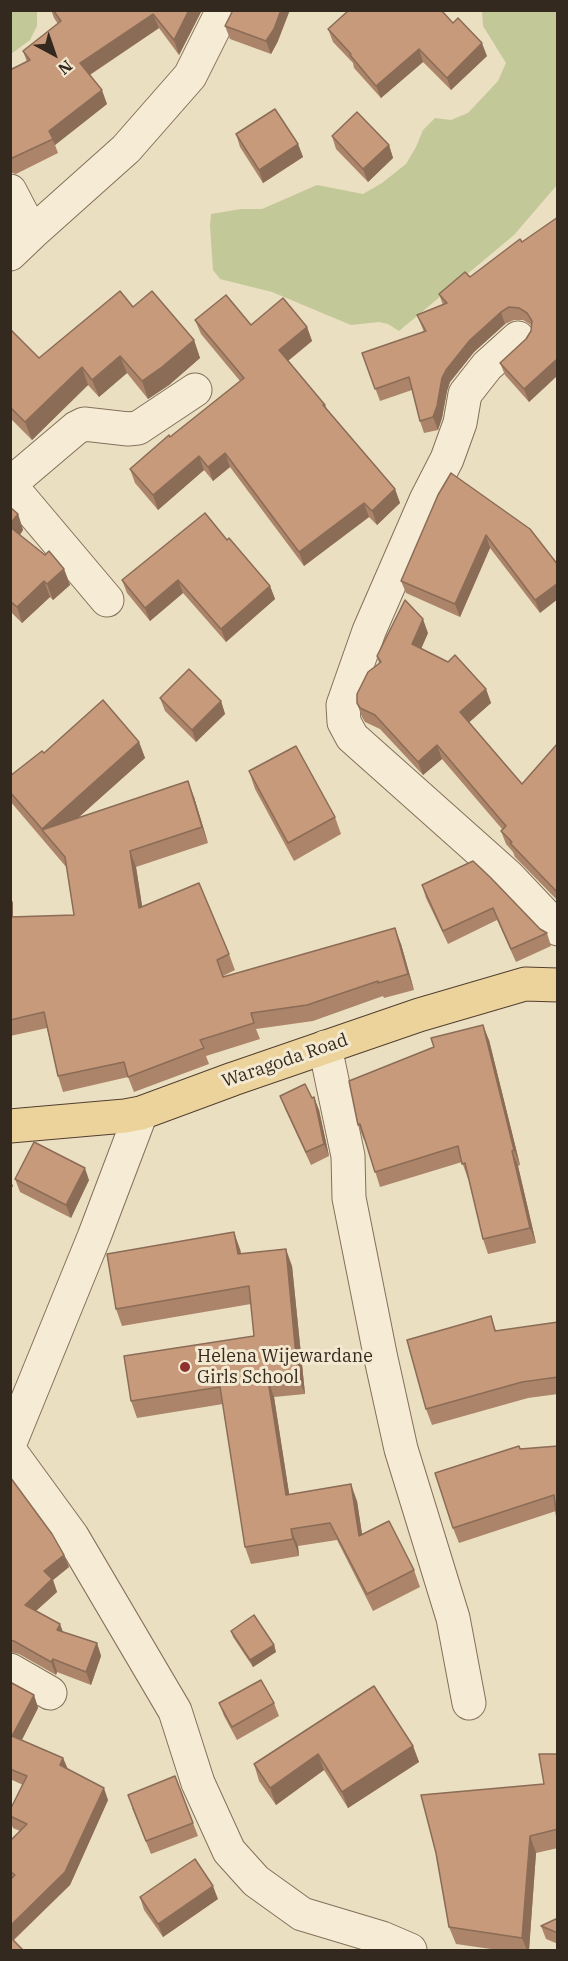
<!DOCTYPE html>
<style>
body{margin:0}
#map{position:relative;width:568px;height:1961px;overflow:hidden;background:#ebdfc2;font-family:"IBM Plex Serif",serif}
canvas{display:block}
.frame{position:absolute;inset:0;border:12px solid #34291e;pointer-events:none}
.north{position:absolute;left:24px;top:24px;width:60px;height:60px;-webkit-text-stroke:4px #f3e9d1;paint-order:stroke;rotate:140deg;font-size:16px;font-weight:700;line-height:24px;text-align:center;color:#34291e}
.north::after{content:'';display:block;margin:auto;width:21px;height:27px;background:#34291e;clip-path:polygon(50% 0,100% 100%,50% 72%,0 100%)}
</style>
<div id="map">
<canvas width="568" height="1961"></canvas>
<div class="frame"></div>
<div class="north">N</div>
</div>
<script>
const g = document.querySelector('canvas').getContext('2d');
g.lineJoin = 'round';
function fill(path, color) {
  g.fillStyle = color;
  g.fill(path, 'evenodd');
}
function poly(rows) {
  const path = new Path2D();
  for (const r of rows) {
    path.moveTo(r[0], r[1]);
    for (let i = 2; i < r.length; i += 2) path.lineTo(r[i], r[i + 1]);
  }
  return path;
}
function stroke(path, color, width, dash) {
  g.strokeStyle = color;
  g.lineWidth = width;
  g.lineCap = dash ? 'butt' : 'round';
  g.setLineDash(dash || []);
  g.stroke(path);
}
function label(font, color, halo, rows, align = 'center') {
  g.font = font + ' "IBM Plex Serif",serif';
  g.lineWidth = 6;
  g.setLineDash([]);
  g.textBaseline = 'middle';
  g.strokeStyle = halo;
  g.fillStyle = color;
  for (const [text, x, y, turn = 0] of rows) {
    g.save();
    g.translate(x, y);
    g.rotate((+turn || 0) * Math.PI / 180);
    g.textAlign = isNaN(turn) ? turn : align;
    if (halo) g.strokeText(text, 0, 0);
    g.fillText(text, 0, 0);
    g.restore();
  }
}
const green = poly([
 [11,10,37,11,37,26,30,40,11,54],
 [482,11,557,11,557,185,514,235,399,331,388,324,379,322,351,325,272,292,220,279,213,270,210,226,211,214,241,209,262,209,317,185,363,194,382,183,406,164,416,147,423,130,435,118,451,120,468,113,498,81,506,63,483,26]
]);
const minor = poly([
 [10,191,32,233],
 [10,254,32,233,126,149,190,76,221,14,221,10],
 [518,338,487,366,465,394,460,423,447,459,426,500,369,631,343,705,344,722,352,737,508,876,558,929],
 [10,484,76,428,84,424,128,429,138,428,195,390],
 [10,485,107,600],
 [325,1047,348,1156,349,1198,380,1354,401,1449,453,1618,469,1703],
 [10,1443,94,1237,141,1113],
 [10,1451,72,1536,175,1711,198,1783,229,1851,256,1881,302,1914,382,1938,410,1950],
 [10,1670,50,1693]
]);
const major = poly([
 [10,1126,125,1116,141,1113,233,1079,419,1015,525,984,558,985]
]);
const wall = poly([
 [51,10,202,10,179,55,159,28,90,75,107,104,55,145,58,153,16,174,10,172,10,70,27,62,23,51,58,24,54,18],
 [225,26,278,41,271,54,230,39],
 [328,29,487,56,451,90,423,62,381,98,354,68,353,63,333,42],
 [236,134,298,144,303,157,263,183,240,147],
 [332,136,389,145,393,158,368,182,336,149],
 [558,217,558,375,529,402,505,375,500,363,526,339,531,331,531,325,523,320,514,320,505,324,474,352,450,382,447,391,442,418,438,430,424,433,420,421,412,390,380,401,362,353,424,332,417,315,443,305,439,294,470,277],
 [133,307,194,340,200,358,169,385,148,399,127,373,99,397,88,385,32,440,10,418,10,329,39,358],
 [195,320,251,325,307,327,312,341,288,361,325,405,327,409,395,489,400,503,377,525,369,517,304,566,230,467,213,481,204,470,158,510,135,483,130,469,240,381,201,334],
 [438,495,530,529,540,613,490,548,460,617,406,593,401,581],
 [10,507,18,514,23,530,20,535,64,569,70,585,53,600,50,597,22,623,10,611],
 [227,540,270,586,275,599,226,642,183,593,150,621,127,593,122,580],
 [428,633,421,649,486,689,491,703,469,722,522,784,558,743,558,901,515,857,513,852,506,844,501,831,502,829,442,759,423,775,380,729,365,722,362,717,357,703,379,663,377,656],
 [160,698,221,701,225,714,196,742,165,711],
 [139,742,145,758,78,818,194,797,208,843,136,867,142,907,229,954,235,970,223,976,223,977,401,944,414,990,384,998,383,996,313,1021,256,1029,260,1039,206,1056,209,1064,134,1092,128,1077,63,1092,58,1076,47,1028,10,1036,10,896,13,903,13,917,74,915,67,868,10,801,10,776,44,753],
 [249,771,335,817,341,834,294,861,255,789],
 [473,861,540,929,547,933,551,946,516,962,497,920,448,944,426,898,422,885],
 [489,1040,520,1165,518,1166,536,1243,488,1254,483,1239,469,1178,468,1179,462,1162,380,1187,365,1139,364,1140,358,1125],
 [280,1096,312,1098,319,1110,329,1156,311,1165,285,1109],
 [15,1179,89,1180,71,1218,20,1192],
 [240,1249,241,1253,292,1266,305,1394,274,1397,289,1494,357,1501,362,1535,414,1570,420,1587,373,1611,337,1540,298,1546,299,1556,251,1564,245,1547,223,1404,137,1418,131,1401,254,1336,251,1304,122,1326,116,1309],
 [491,1316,496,1331,558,1322,558,1394,528,1398,432,1425,426,1409],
 [558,1446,556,1511,459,1543,453,1528,520,1449],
 [10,1477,64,1555,69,1567,53,1580,57,1592,36,1611,63,1632,97,1643,101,1656,91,1685,57,1672,56,1675,19,1654,10,1652],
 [231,1631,274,1645,276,1652,253,1667,233,1637],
 [10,1682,34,1695,38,1708,22,1740,63,1758,68,1769,108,1800,70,1885,14,1940,23,1950,10,1950,10,1841,20,1831,13,1828,10,1821,10,1810,23,1785,10,1779],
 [374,1686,413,1746,419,1762,348,1808,324,1770,276,1805,259,1781,254,1764],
 [219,1703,274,1703,279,1716,237,1740,224,1716],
 [558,1754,558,1848,536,1853,529,1950,498,1950,456,1944,449,1927,544,1784],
 [132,1808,193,1823,198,1836,151,1854],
 [140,1897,218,1899,163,1937,144,1910],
 [558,1918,558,1944,546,1939,541,1926]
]);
const shadedWall = poly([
 [189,10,202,10,179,55,174,40],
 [281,10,290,10,278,41,271,54,266,41],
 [153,14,159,28,86,77,80,63],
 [482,43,487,56,451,90,447,78],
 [419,49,423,62,381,98,376,86],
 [102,90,107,104,55,145,49,131],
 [298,144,303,157,263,183,259,170],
 [389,145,393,158,368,182,363,169],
 [501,312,505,324,474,352,450,382,447,391,442,418,438,430,433,417,442,378,446,370,470,340],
 [307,327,312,341,284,364,279,350],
 [194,340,200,358,169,385,148,399,142,381],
 [120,356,127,373,99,397,92,380],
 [556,360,558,363,558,375,529,402,524,389],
 [82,367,88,385,32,440,25,422],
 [225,453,230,467,213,481,208,467],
 [199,456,204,470,158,510,153,495],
 [395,489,400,503,377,525,372,511],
 [364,503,369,517,304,566,299,552],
 [18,514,23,530,15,542,10,530,10,524],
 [486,535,490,548,460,617,455,604],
 [64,569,70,585,53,600,47,584],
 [178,580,183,593,150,621,145,608],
 [44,581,50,597,22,623,17,607],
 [558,583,558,599,540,613,535,600],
 [270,586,275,599,226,642,221,629],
 [423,619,428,633,417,658,412,644],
 [486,689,491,703,465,726,460,712],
 [221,701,225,714,196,742,192,730],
 [139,742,145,758,52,841,42,830,47,845,42,829],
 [437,745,442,759,423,775,418,762],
 [188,781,194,797,208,843,202,827],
 [130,851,136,867,145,924,139,908],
 [10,896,13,903,13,933,10,926],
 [395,928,401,944,414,990,408,974],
 [483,1025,489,1040,520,1165,514,1150],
 [314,1097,319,1110,329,1156,324,1144],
 [512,1151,518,1166,536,1243,530,1228],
 [85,1168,89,1180,71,1218,66,1205],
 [10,1179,13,1186,10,1190],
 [234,1232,240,1249,244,1270,238,1254],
 [286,1249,292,1266,305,1394,298,1377],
 [268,1380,274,1397,292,1512,286,1495],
 [351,1484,357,1501,365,1553,359,1536],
 [291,1529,298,1546,299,1556,293,1539],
 [64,1555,69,1567,53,1580,57,1592,29,1617,25,1605,44,1571],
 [60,1624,65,1637,57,1630],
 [97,1643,101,1656,91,1685,86,1672],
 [274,1645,276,1652,253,1667,250,1660],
 [53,1659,57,1672,56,1675,51,1662],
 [34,1695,38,1708,17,1749,12,1736],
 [413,1746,419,1762,348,1808,342,1792],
 [318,1754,324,1770,276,1805,270,1788],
 [63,1758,68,1770,60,1765],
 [104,1788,108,1800,70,1885,10,1943,10,1926],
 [530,1836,536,1853,529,1950,527,1950,522,1938],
 [213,1886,218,1899,163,1937,158,1924]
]);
const building = poly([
 [53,10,189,10,174,40,153,14,80,63,102,90,49,131,53,139,10,159,10,70,30,60,23,51,61,21,53,10],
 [233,10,281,10,274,29,266,41,225,26,233,10],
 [349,10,441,10,453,23,458,18,482,43,447,78,419,49,376,86,350,55,351,54,328,29,349,10],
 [275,109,298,144,259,170,236,134,275,109],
 [357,112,389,145,363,169,332,136,357,112],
 [558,217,558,361,556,360,524,389,500,363,526,339,531,331,532,321,527,313,519,308,509,307,501,312,470,340,446,370,442,378,437,406,433,417,420,421,409,377,375,389,362,353,426,331,417,315,447,303,439,294,465,272,470,277,520,239,522,242,558,217],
 [120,291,133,307,152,291,194,340,162,367,142,381,120,356,92,380,82,367,25,422,10,407,10,329,39,358,120,291],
 [226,295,251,325,283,298,307,327,279,350,325,405,323,405,395,489,372,511,364,503,299,552,225,453,208,467,199,456,153,495,130,469,169,435,170,437,244,378,195,320,226,295],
 [451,473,530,529,558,565,558,583,535,600,486,535,455,604,401,581,438,495,451,473],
 [10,507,18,514,10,524,10,507],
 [205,513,227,540,229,538,270,586,221,629,178,580,145,608,122,580,205,513],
 [10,527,45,555,49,551,64,569,47,584,44,581,17,607,10,601,10,527],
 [405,600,423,619,412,644,448,662,455,655,486,689,460,712,522,784,558,743,558,893,510,843,512,842,501,831,506,826,437,745,418,762,375,715,360,708,357,703,357,694,368,672,381,662,377,656,405,600],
 [189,669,221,701,192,730,160,698,189,669],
 [103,700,139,742,42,829,10,792,10,776,42,751,44,753,103,700],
 [296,746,335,817,288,843,249,771,296,746],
 [188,781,202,827,130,851,139,908,199,883,229,954,217,960,223,977,395,928,408,974,378,983,378,981,307,1005,251,1013,254,1023,200,1040,204,1048,128,1077,124,1062,58,1076,44,1012,10,1020,10,917,74,915,65,857,42,830,188,781],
 [473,861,490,877,540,929,547,933,511,949,493,908,443,931,422,885,473,861],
 [483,1025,514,1150,512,1151,530,1228,483,1239,465,1163,462,1164,458,1146,375,1172,360,1124,358,1125,349,1081,434,1047,431,1038,483,1025],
 [305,1084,312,1098,314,1097,324,1144,306,1152,280,1096,305,1084],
 [34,1142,85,1168,66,1205,15,1179,34,1142],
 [234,1232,238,1254,286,1249,298,1377,268,1380,286,1495,351,1484,359,1536,389,1521,414,1570,367,1594,330,1523,291,1529,293,1539,245,1547,220,1387,131,1401,124,1356,254,1336,249,1286,116,1309,107,1254,234,1232],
 [491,1316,495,1331,558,1322,558,1377,522,1382,426,1409,407,1340,491,1316],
 [519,1446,520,1449,558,1446,558,1527,554,1495,453,1528,435,1473,519,1446],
 [10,1477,52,1534,64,1555,44,1571,52,1579,25,1605,60,1624,57,1630,97,1643,86,1672,53,1659,51,1662,14,1641,10,1640,10,1477],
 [254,1615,274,1645,250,1660,231,1631,254,1615],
 [261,1680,274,1703,232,1727,219,1703,261,1680],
 [10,1682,34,1695,12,1736,63,1758,60,1765,104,1788,65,1872,10,1926,10,1880,15,1875,10,1871,10,1841,27,1824,10,1816,10,1810,27,1776,10,1769,10,1682],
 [374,1686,413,1746,342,1792,318,1754,270,1788,254,1764,374,1686],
 [539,1754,558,1754,558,1829,530,1836,522,1938,449,1927,436,1853,421,1795,544,1784,539,1754],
 [175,1776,193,1823,146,1841,128,1795,175,1776],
 [195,1859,213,1886,158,1924,140,1897,195,1859],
 [558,1918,558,1933,541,1926,558,1918],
 [10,1937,23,1950,10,1950,10,1937]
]);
const markers = [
 [185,1367,6,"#8e2f30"]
];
const streetNames = [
 ["Waragoda Road",285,1061,-19]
];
const poiNames = [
 ["Helena Wijewardane",197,1357],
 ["Girls School",197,1378]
];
fill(green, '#c2c897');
stroke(minor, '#83705b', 35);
stroke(major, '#513f2f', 35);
stroke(minor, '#f6ecd5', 33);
stroke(major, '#ecd39c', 33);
fill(wall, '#ab846a');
fill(shadedWall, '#8b6c56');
fill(building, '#c79a7b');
stroke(building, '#8b6c56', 1.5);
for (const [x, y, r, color] of markers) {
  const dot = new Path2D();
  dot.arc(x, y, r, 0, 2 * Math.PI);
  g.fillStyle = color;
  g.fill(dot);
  stroke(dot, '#f3e9d1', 2);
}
label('18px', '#34291e', '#f3e9d1', streetNames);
label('18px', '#34291e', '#f3e9d1', poiNames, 'left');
</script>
